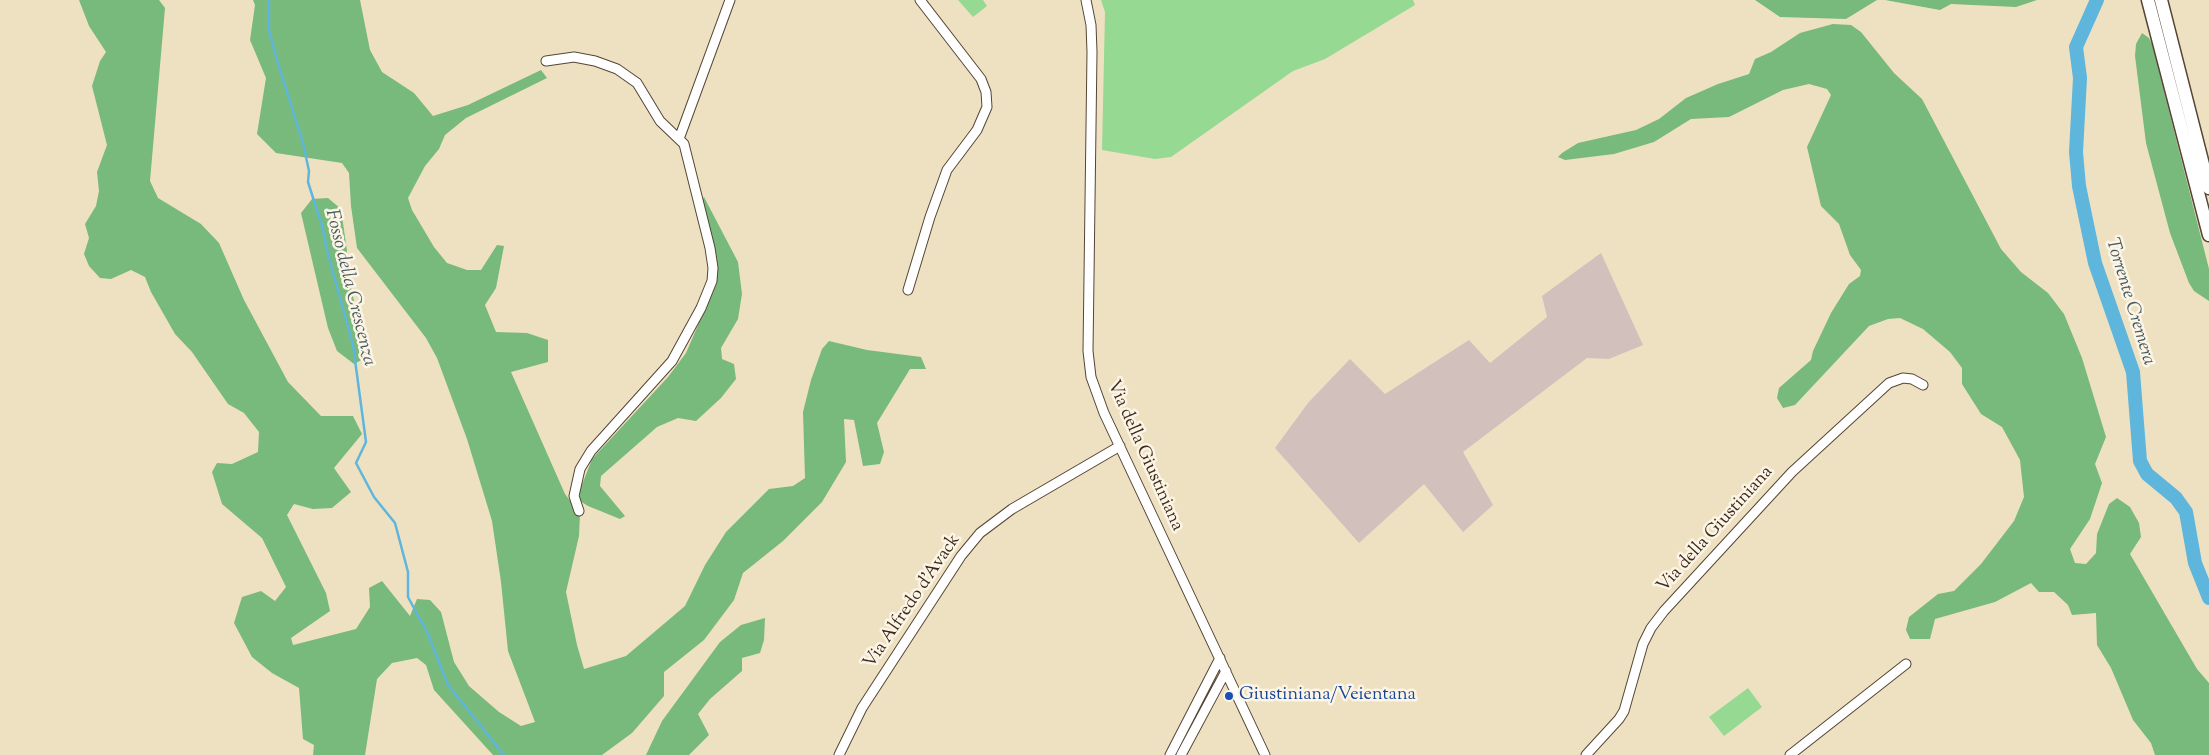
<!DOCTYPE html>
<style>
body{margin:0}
canvas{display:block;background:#eee1c1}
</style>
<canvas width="2209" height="755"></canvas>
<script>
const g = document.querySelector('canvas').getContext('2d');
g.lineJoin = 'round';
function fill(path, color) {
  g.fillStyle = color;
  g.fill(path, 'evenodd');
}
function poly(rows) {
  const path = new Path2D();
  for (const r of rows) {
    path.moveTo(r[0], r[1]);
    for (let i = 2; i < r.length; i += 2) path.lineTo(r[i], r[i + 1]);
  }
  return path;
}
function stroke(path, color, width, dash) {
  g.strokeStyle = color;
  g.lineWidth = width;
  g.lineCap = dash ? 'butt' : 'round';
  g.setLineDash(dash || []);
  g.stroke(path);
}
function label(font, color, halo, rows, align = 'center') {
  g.font = font + ' "Sorts Mill Goudy",serif';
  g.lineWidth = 5;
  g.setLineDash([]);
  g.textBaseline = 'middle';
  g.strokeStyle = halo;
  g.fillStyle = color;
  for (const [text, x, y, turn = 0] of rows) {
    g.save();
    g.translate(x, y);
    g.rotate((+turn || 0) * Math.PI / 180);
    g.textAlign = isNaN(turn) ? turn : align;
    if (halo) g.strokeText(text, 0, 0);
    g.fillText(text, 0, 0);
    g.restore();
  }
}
const industrial = poly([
 [1601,253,1643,345,1609,359,1587,358,1463,452,1493,505,1463,532,1424,484,1359,543,1275,448,1308,403,1350,359,1385,394,1469,340,1490,363,1547,317,1542,296]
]);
const green = poly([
 [958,0,983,0,987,6,973,17],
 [1101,0,1413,0,1415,5,1325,59,1293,71,1171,157,1155,159,1102,150,1105,12],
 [1748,688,1762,707,1724,736,1709,717]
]);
const forest = poly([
 [79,0,159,0,165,8,150,181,158,198,201,224,219,243,244,300,288,382,321,416,353,416,362,434,334,468,351,492,332,508,313,509,294,504,287,515,326,593,330,611,291,638,293,645,356,629,370,607,369,588,382,581,410,616,417,599,430,600,441,612,454,662,469,686,499,712,521,726,535,722,508,651,501,582,492,521,467,439,437,358,426,338,357,248,351,206,349,173,342,163,276,153,257,134,266,78,250,40,255,5,253,0,360,0,370,50,382,72,414,93,433,116,468,105,541,70,547,78,466,118,445,135,439,149,425,166,408,198,412,210,434,247,447,263,467,270,481,270,497,245,504,246,496,288,485,305,496,332,527,333,548,340,548,362,511,372,565,494,580,514,579,536,566,592,577,645,584,669,626,656,685,606,705,565,726,532,769,489,793,486,805,478,803,412,811,380,822,349,829,341,867,350,921,357,926,369,910,369,877,423,884,452,880,464,863,466,854,420,844,419,846,462,822,502,783,541,743,573,734,600,704,640,664,672,664,696,632,733,602,755,493,755,434,690,426,665,417,658,392,663,377,679,365,755,313,755,314,745,303,739,299,688,272,673,252,657,234,623,242,597,261,591,275,601,286,587,262,538,222,504,212,472,217,463,232,464,258,452,259,432,244,413,228,404,192,352,175,334,151,292,145,277,131,270,111,279,100,278,89,266,84,254,89,238,85,224,96,206,99,191,97,172,107,145,92,86,100,61,106,52,89,26],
 [1755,0,1877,0,1846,19,1780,17],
 [1885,0,2037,0,2016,7,1951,4,1940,10],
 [1833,24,1851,25,1861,32,1894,73,1922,99,2001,249,2021,272,2048,293,2064,314,2082,358,2106,437,2095,464,2102,483,2090,519,2070,549,2075,563,2086,564,2096,553,2097,534,2109,504,2117,498,2130,507,2139,523,2141,537,2130,554,2197,669,2209,683,2209,755,2155,755,2151,743,2133,720,2111,668,2097,645,2096,613,2072,615,2068,605,2054,592,2039,592,2031,583,1995,602,1935,619,1930,639,1910,639,1906,630,1909,617,1938,594,1954,591,1981,564,2014,521,2024,497,2020,460,2002,427,1981,414,1962,384,1962,368,1950,352,1923,329,1900,318,1888,319,1869,326,1795,405,1783,408,1777,398,1779,388,1811,360,1813,351,1831,313,1849,284,1860,276,1861,270,1850,255,1839,224,1821,206,1807,147,1831,95,1827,89,1809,84,1783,90,1729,117,1691,119,1654,142,1614,154,1565,160,1558,157,1562,153,1578,143,1636,130,1659,119,1686,98,1718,84,1749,74,1755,59,1771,52,1800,33],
 [2142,33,2149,38,2152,44,2209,269,2209,301,2194,291,2189,283,2170,233,2146,143,2135,56,2136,44],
 [704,197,738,262,742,294,738,319,721,348,722,359,734,364,736,379,721,398,696,421,678,418,657,427,601,476,600,486,625,516,620,519,588,506,580,501,580,490,592,459,668,377,686,353,711,295,717,271,716,258,701,202],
 [328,198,341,209,347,251,345,262,367,357,354,364,337,351,328,328,301,213,312,199],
 [765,618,764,640,760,653,742,658,742,671,710,699,698,714,709,735,689,755,646,755,662,721,720,642,741,625]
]);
const stream = poly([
 [269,0,269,30,276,57,303,143,309,171,308,182,322,226,329,258,353,345,366,442,356,463,374,497,395,523,408,572,408,597,428,634,448,685,504,755]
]);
const river = poly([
 [2097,0,2076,47,2080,78,2076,152,2079,186,2095,263,2133,372,2140,461,2147,474,2176,498,2186,512,2195,563,2209,598]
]);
const minor = poly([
 [1086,0,1091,25,1092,52,1088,351,1091,377,1104,413,1265,755],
 [546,61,574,57,595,61,617,69,637,83,660,121,684,144,710,248,713,268,712,281,701,308,672,361,591,451,580,469,574,496,579,511],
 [679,139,730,0],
 [908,290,930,217,947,170,977,130,987,107,986,92,981,79,920,0],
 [839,755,862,708,961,556,980,533,1012,509,1120,446],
 [1170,755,1220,658],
 [1181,755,1226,671],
 [1586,755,1619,719,1624,711,1643,644,1651,628,1664,611,1792,472,1889,383,1903,378,1912,379,1923,385],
 [1790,755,1906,664]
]);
const highway = poly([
 [2148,0,2209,235],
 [2161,0,2209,188]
]);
const markers = [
 [1229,696,5,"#1a4fb4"]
];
const streetNames = [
 ["Via della Giustiniana",1144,456,66],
 ["Via della Giustiniana",1716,530,-48],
 ["Via Alfredo d'Avack",913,602,-56]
];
const transitNames = [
 ["Giustiniana/Veientana",1239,696]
];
const waterNames = [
 ["Fosso della Crescenza",349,288,76],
 ["Torrente Cremera",2129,302,73]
];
fill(industrial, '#d1c0bc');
fill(green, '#95d992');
fill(forest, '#78b97c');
stroke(stream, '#5fb6dc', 2.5);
stroke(river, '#5fb6dc', 14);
stroke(minor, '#564536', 11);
stroke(highway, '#564536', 15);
stroke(minor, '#fff', 9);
stroke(highway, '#fff', 12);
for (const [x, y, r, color] of markers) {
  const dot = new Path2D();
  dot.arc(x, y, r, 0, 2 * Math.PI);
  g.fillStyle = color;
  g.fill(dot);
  stroke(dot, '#fcf5e5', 2);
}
label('18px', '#3b2a1e', '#fcf5e5', streetNames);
label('18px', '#164399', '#fcf5e5', transitNames, 'left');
label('italic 19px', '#485b60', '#fcf5e5', waterNames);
</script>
